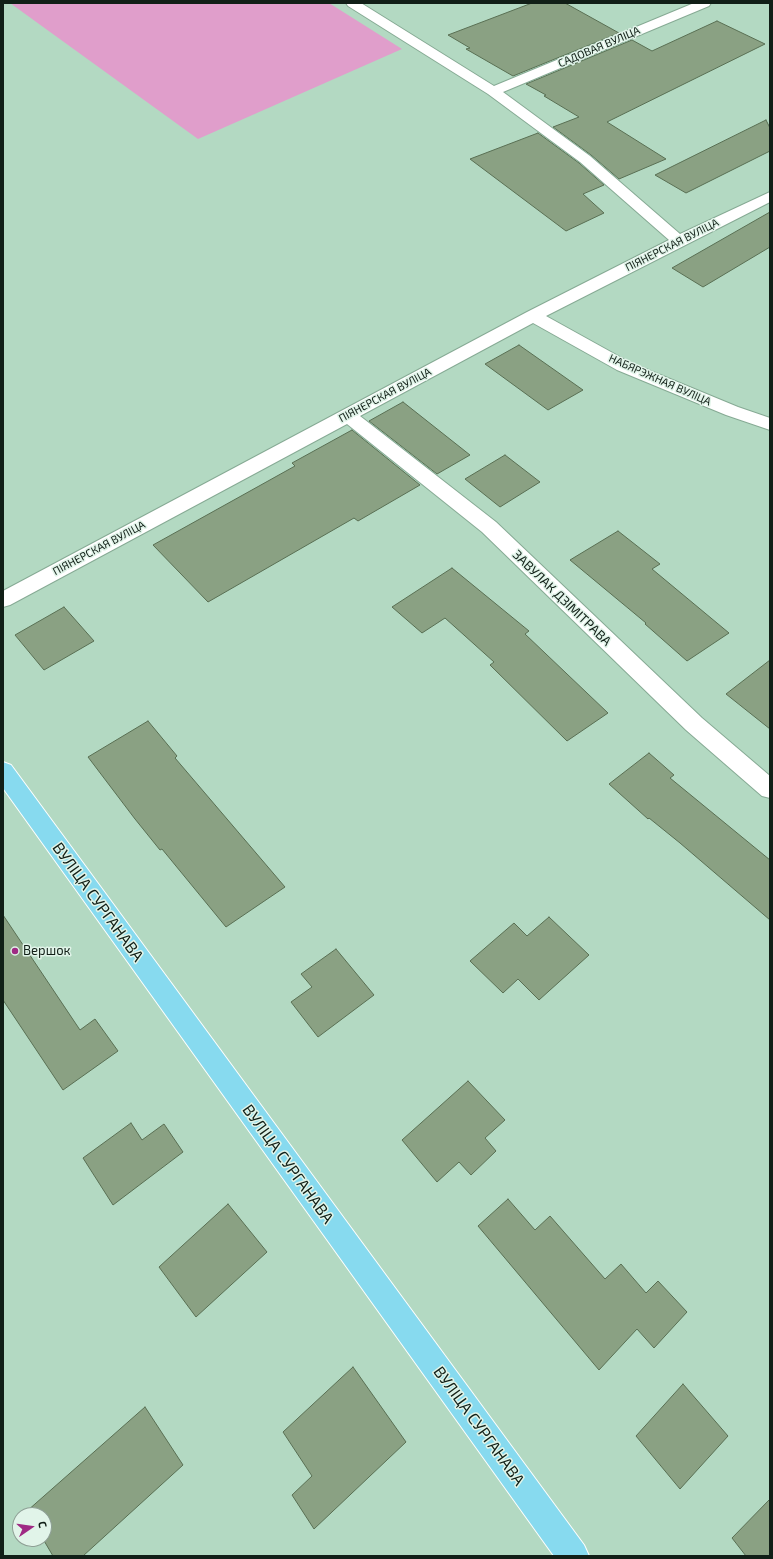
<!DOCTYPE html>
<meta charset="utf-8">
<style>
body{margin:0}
#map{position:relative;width:773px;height:1559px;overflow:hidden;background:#b3d9c2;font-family:"Exo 2",sans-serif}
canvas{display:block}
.frame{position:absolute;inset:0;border:4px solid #111f17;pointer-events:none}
.north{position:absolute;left:12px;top:1507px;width:40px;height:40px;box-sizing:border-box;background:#e1f4e9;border:1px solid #8e9f95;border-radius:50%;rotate:77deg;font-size:11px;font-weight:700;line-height:16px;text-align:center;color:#111f17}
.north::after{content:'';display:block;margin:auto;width:14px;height:18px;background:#9f2a84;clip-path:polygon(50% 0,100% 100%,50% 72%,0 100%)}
</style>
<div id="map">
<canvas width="773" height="1559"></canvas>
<div class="frame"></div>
<div class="north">С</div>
</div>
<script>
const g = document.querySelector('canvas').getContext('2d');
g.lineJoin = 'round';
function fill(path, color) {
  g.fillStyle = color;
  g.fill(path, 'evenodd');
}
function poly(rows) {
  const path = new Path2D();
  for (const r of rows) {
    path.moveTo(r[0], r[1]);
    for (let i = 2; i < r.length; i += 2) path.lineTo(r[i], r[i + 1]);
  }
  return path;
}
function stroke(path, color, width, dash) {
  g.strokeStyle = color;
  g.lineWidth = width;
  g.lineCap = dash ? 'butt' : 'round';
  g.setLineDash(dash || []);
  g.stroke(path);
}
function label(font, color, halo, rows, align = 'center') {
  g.font = font + ' "Exo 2",sans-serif';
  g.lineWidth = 3;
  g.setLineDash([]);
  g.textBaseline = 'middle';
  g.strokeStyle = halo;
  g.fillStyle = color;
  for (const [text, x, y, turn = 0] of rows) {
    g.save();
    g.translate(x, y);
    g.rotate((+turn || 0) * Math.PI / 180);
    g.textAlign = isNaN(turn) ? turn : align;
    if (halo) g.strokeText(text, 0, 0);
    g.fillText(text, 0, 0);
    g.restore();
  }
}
const green = poly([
 [10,3,329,3,402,49,198,139]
]);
const building = poly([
 [532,3,565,3,619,33,513,76,466,49,470,48,448,35,532,3],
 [717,21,765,44,607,122,666,159,619,179,591,155,553,127,579,117,544,96,546,95,526,84,632,40,652,51,717,21],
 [766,120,770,128,770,151,686,193,655,175,766,120],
 [538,133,579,163,604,185,583,194,604,213,566,231,470,159,538,133],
 [770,212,770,247,703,287,672,268,770,212],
 [519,345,583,390,548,410,485,364,519,345],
 [403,402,470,455,437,474,369,421,403,402],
 [352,430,420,485,358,521,354,518,208,602,153,545,295,466,292,463,352,430],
 [505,455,540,482,500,507,465,479,505,455],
 [618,531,660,564,652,569,729,633,687,661,645,624,646,623,570,560,618,531],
 [452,568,529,631,525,634,608,713,567,741,490,665,494,662,445,618,422,633,392,607,452,568],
 [64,607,94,641,44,670,15,635,64,607],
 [770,660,770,729,726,694,770,660],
 [148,721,177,756,175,758,285,887,226,927,162,849,160,850,135,819,88,757,148,721],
 [649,753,674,775,670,778,770,860,770,920,680,843,649,818,648,819,609,784,649,753],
 [3,915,80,1030,95,1019,118,1051,63,1090,3,1000,3,915],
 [549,917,589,955,539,1000,518,979,503,993,470,961,514,923,527,936,549,917],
 [336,949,374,995,318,1037,291,1002,312,987,301,974,336,949],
 [468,1081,505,1120,485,1138,496,1151,471,1175,459,1162,437,1182,402,1140,468,1081],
 [131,1123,142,1140,164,1124,183,1152,113,1205,83,1158,131,1123],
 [508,1199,535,1230,550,1216,605,1279,621,1264,646,1293,658,1281,687,1312,654,1348,637,1329,599,1370,478,1226,508,1199],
 [228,1204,267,1252,196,1317,159,1267,228,1204],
 [353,1367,406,1442,314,1529,292,1495,312,1476,283,1432,353,1367],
 [683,1384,728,1436,680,1489,636,1436,683,1384],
 [145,1407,183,1465,83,1556,53,1556,43,1539,44,1515,30,1515,27,1511,145,1407],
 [770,1499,770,1556,746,1556,732,1538,770,1499]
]);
const minor = poly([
 [346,3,361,3,494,86,694,3,711,3,709,6,503,92,590,156,680,234,770,192,770,202,546,316,629,362,738,407,770,418,770,430,726,415,617,370,533,323,360,416,496,522,702,718,770,776,770,798,762,796,686,730,482,532,347,424,10,605,3,607,3,591,527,312,669,240,580,162,488,94,348,6,346,3]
]);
const major = poly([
 [3,762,11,765,584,1545,589,1556,554,1556,3,788,3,762]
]);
const markers = [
 [15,951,4,"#9f2a84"]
];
const farStreetnames = [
 ["САДОВАЯ ВУЛІЦА",599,47,-23],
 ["ПІЯНЕРСКАЯ ВУЛІЦА",672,245,-27],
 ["НАБЯРЭЖНАЯ ВУЛІЦА",660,380,24],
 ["ПІЯНЕРСКАЯ ВУЛІЦА",385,395,-28],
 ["ПІЯНЕРСКАЯ ВУЛІЦА",99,548,-28]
];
const streetNames = [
 ["ЗАВУЛАК ДЗІМІТРАВА",562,598,44]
];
const poiNames = [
 ["Вершок",23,951]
];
const nearStreetnames = [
 ["ВУЛІЦА СУРГАНАВА",98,902,54],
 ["ВУЛІЦА СУРГАНАВА",288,1164,54],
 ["ВУЛІЦА СУРГАНАВА",479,1426,54]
];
fill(green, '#e09ecb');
fill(building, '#8aa183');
stroke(building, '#596f53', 1);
stroke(minor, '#86aa94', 2);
stroke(major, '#fff', 2);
fill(minor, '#fff');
fill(major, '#87daef');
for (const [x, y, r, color] of markers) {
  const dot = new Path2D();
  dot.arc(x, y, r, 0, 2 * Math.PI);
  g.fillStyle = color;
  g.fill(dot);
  stroke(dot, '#e1f4e9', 1.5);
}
label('11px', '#111f17', '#e1f4e9', farStreetnames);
label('13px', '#111f17', '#e1f4e9', streetNames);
label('13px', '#111f17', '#e1f4e9', poiNames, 'left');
label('16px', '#111f17', '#e1f4e9', nearStreetnames);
</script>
